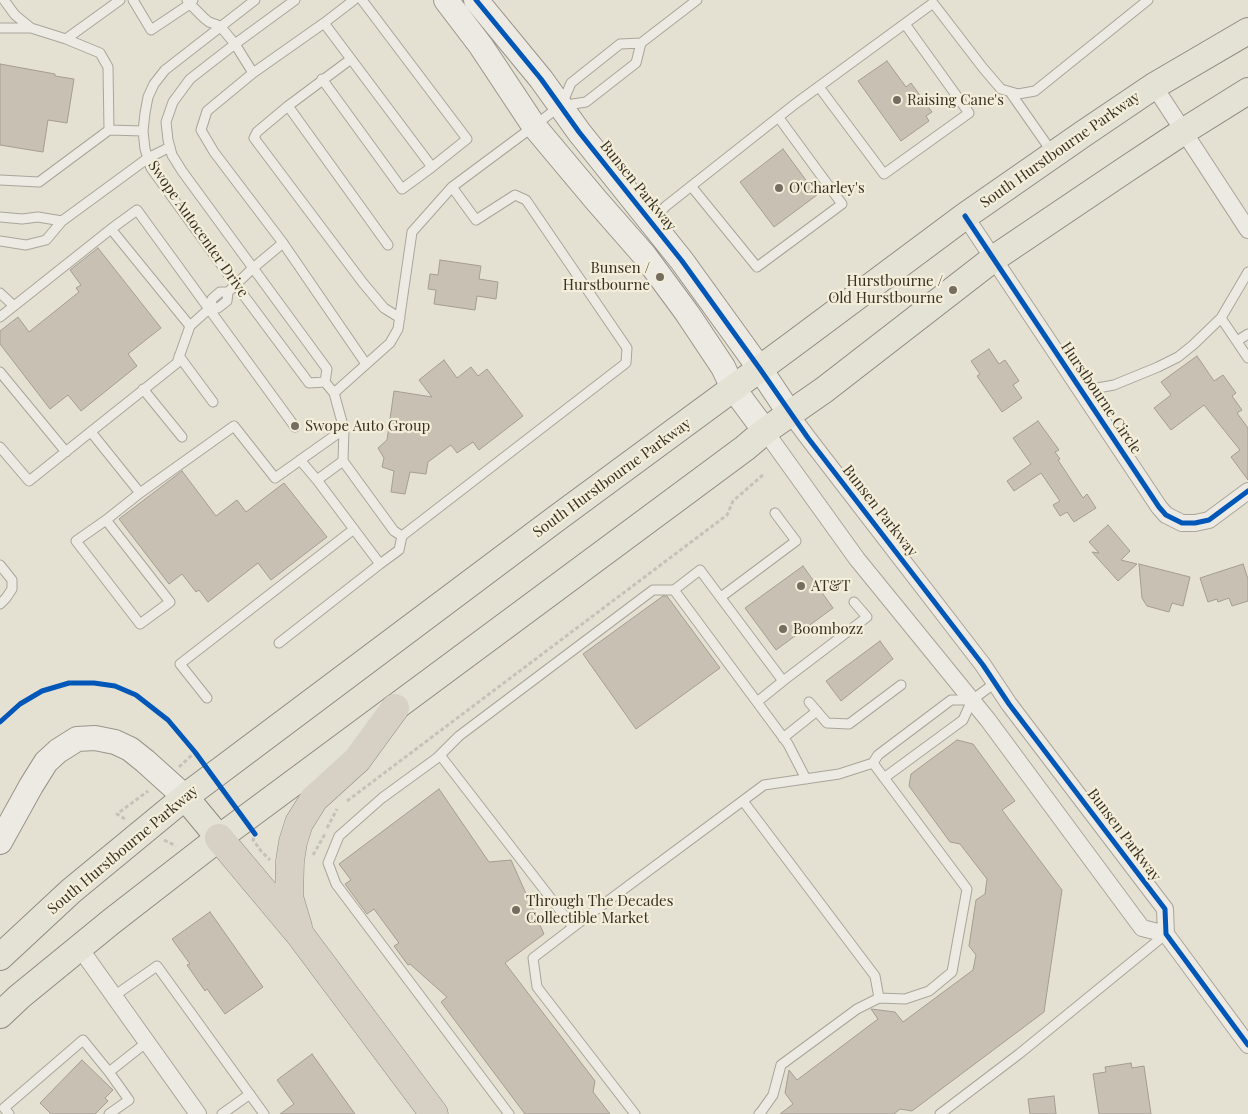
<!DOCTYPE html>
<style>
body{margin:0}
canvas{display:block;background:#e4e0d2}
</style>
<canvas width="1248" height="1114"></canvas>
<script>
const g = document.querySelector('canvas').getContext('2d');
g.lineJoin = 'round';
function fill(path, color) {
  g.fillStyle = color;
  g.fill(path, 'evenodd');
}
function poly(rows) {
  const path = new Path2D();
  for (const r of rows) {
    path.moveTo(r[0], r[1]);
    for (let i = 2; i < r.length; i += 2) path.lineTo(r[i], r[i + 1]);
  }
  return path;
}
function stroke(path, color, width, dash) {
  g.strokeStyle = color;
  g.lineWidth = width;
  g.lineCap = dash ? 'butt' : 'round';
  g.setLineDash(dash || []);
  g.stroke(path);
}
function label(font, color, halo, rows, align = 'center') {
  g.font = font + ' "Playfair Display",serif';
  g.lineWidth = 4.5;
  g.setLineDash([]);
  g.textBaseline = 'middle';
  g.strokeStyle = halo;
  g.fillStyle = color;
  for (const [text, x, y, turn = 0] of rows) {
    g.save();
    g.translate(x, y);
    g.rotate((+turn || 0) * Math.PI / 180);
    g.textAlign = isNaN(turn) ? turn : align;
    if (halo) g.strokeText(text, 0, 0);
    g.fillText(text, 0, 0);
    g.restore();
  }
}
const building = poly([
 [887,61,906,87,911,83,932,112,926,116,929,121,901,141,858,81,887,61],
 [0,64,55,74,55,76,74,79,67,123,48,120,43,152,0,145,0,64],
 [783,149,817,195,774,227,740,182,783,149],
 [98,248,161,328,128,354,137,366,81,411,68,395,50,409,0,344,0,331,18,317,29,332,79,292,76,288,81,285,70,270,98,248],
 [440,260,481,266,479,279,498,282,496,299,477,296,475,310,434,304,436,290,428,289,430,274,438,275,440,260],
 [989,349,999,364,1005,360,1019,381,1013,385,1022,398,1002,412,977,376,980,374,971,361,989,349],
 [1197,356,1214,381,1223,375,1236,393,1232,396,1242,410,1237,413,1248,428,1248,480,1231,457,1240,450,1204,405,1171,430,1154,408,1171,395,1161,382,1197,356],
 [444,360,457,378,471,367,478,376,487,369,523,416,479,450,473,442,457,453,451,445,428,462,426,474,410,472,405,494,391,492,394,471,382,467,384,458,378,448,387,440,394,391,432,397,419,380,444,360],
 [1038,421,1059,450,1055,452,1060,459,1058,460,1083,498,1087,494,1096,508,1074,522,1067,512,1060,516,1053,505,1060,501,1041,473,1014,491,1007,481,1031,464,1013,438,1038,421],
 [182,471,216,516,237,500,246,512,284,483,327,537,271,580,258,563,208,602,199,590,196,592,182,574,169,584,119,519,182,471],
 [1108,525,1130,551,1121,560,1137,564,1118,581,1092,552,1099,553,1089,542,1108,525],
 [1139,564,1190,577,1183,606,1172,603,1169,612,1147,606,1142,598,1139,564],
 [1243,564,1248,579,1248,601,1232,606,1229,598,1218,602,1217,599,1208,602,1200,578,1243,564],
 [803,566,833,608,776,650,745,608,803,566],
 [663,596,667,596,720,668,636,729,583,654,663,596],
 [880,641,893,659,841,701,826,681,880,641],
 [957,740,973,744,1015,801,1002,810,1062,890,1044,1012,912,1111,900,1109,894,1114,780,1114,793,1104,785,1093,789,1070,797,1080,878,1019,871,1009,895,1012,903,1022,973,970,976,955,969,946,976,900,985,894,987,879,960,844,950,842,909,786,911,774,957,740],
 [439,789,489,862,511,860,544,934,505,963,595,1081,593,1092,610,1114,525,1114,441,1002,447,997,410,964,408,965,394,946,399,943,374,909,367,914,345,884,351,880,339,864,439,789],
 [210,912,263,987,225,1014,207,989,205,991,187,965,190,964,172,939,210,912],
 [312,1054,355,1114,280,1114,294,1104,277,1080,312,1054],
 [82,1060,113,1090,105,1098,108,1101,95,1114,51,1114,40,1103,82,1060],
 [1131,1063,1132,1068,1144,1066,1151,1114,1099,1114,1093,1074,1106,1072,1105,1067,1131,1063],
 [1054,1096,1056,1114,1030,1114,1028,1099,1054,1096]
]);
const path = poly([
 [179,767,195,752],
 [347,801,727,515,733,501,764,474],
 [125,819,117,814,148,791],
 [327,828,337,809],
 [254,838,253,840,261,851,270,860],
 [164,840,176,846],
 [313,855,325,834]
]);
const lane = poly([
 [4,0,15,15,31,28,66,39,100,53,108,67,109,130,143,131],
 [133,0,151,30,190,4,187,0],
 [193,0,190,4,204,18,209,22,220,26,235,44,253,73],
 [255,0,165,70,154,84,148,97,145,113,143,131,145,149,151,168,236,285,309,383,325,382],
 [295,0,235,44,190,79,173,102,166,122,168,140,172,155,182,171,327,369,325,382,334,393],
 [324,23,354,0],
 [0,28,31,28],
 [66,39,120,0],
 [351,59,288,106,257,132,254,138,363,283,384,308,400,318],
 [322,79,402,189,432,167,467,139,362,0],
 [819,87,884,174,969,113,905,24],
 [1010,92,1052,152],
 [562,104,571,83,620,44,641,43,697,0],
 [288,106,388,245],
 [0,180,39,182,109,130],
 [691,186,757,267,842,204,779,118],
 [452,187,476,220,515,195,526,200,627,348,626,363,402,536,394,531,343,461,344,429,334,393,390,343,398,329,412,232,452,187,534,126,560,106,586,102,636,63,641,43],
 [0,217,22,219,38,217,62,221,46,240,26,245,0,241],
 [62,221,148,158,170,147],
 [652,221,666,206,795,104,933,3,983,68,1001,89,1018,94,1035,91,1148,0],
 [283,243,366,364],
 [1248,272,1221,318,1248,358],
 [0,293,14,306,0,317],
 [14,306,111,229],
 [211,307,218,308,227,301,228,292],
 [190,326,111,229,137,210,295,427],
 [1237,341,1248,334],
 [179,356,213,402],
 [0,372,66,452],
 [143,389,182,437],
 [1081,391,1114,385,1158,367,1178,357,1193,345,1221,318],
 [91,432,140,493,234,426,275,478,344,429],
 [0,447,29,481,177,363,190,326,211,307,212,299,220,292,228,292,253,268,283,243,214,152,201,130,207,111,253,73,324,23,432,167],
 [300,460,317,480,343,461],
 [317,480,380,564,399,550,402,536],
 [106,520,170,602,140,624,76,541,106,520,140,493],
 [0,565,12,580,12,589,6,598,0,604],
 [674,590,700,570,783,681,757,702],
 [721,597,796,541,775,513],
 [279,643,380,564],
 [783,681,867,617,854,602],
 [207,698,180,664,354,529],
 [809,702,827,723,849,724,901,685],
 [783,738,817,711],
 [440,755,573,927],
 [884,778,963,720,972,700,995,683],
 [743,801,875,976,879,998],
 [114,996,157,966,264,1114],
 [109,1072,147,1042],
 [9,1114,4,1108,83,1040,109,1072,129,1100,109,1114],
 [222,1114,250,1094],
 [509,1114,336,884,328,863,339,836,382,798,437,758,459,736,653,590,674,590,788,744,806,779],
 [635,1114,537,987,533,958,593,912,764,785,839,774,873,763,878,755,951,700,972,700],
 [759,1114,761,1112,773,1095,781,1065,857,1009,879,998,905,999,929,991,952,972,967,889,873,763],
 [940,1114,1019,1054,1166,934]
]);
const street = poly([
 [1154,86,1248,230],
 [965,216,1159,507,1166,515,1182,523,1195,523,1209,520,1248,491],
 [790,414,808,438,983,665,1009,704,1165,909,1166,934,1248,1045],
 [765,431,857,559,988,720,1142,928,1166,934],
 [79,947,198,1114]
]);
const secondary = poly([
 [446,0,481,46,534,126,596,200,645,256,687,313,723,367,733,388,765,431],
 [476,0,541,79,579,132,682,261,760,369,790,414],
 [0,842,31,786,46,762,58,751,77,739,95,738,115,742,130,749,145,761,185,797]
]);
const primary = poly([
 [185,797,219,838],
 [0,957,71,891,185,797,557,518,792,345,965,216,1083,134,1154,86,1248,31],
 [0,1015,19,997,112,921,219,838,745,448,765,431,824,390,993,259,1125,170,1184,131,1248,91]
]);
const highway = poly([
 [219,838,301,936,434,1114],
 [298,927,289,897,290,861,293,842,299,823,314,799,357,760,395,708]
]);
const cycleway = poly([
 [476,0,541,79,579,132,682,261,760,369,808,438,983,665,1009,704,1165,909,1166,934,1248,1045],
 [965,216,1159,507,1166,515,1182,523,1195,523,1209,520,1248,491],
 [0,722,20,704,42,691,69,683,94,683,115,686,136,695,168,720,195,752,255,834]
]);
const markers = [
 [897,100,5,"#756e60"],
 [779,188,5,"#756e60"],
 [660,277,5,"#756e60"],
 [953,290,5,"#756e60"],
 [295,426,5,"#756e60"],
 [801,586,5,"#756e60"],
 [783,629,5,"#756e60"],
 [516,910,5,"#756e60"]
];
const poiNames = [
 ["Raising Cane's",907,100],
 ["O'Charley's",789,188],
 ["Bunsen /",650,268,"right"],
 ["Hurstbourne",650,285,"right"],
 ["Hurstbourne /",943,281,"right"],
 ["Old Hurstbourne",943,298,"right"],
 ["Swope Auto Group",305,426],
 ["AT&T",811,586],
 ["Boombozz",793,629],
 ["Through The Decades",526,901],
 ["Collectible Market",526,918]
];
const streetNames = [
 ["South Hurstbourne Parkway",1060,150,-35],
 ["Bunsen Parkway",638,186,51],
 ["Swope Autocenter Drive",198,229,55],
 ["Hurstbourne Circle",1101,398,56],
 ["South Hurstbourne Parkway",612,478,-36],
 ["Bunsen Parkway",880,511,52],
 ["Bunsen Parkway",1124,835,53],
 ["South Hurstbourne Parkway",123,850,-40]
];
fill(building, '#c8c0b3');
stroke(building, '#a59d91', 1);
stroke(lane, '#aaa59a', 11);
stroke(street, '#aaa59a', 18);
stroke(secondary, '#9a958a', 26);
stroke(primary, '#908b81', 28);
stroke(highway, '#908b81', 29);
stroke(path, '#c5c2ba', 3, [4, 2.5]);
stroke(lane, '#eceae3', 9);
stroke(street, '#eceae3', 16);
stroke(secondary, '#eceae3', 24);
stroke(primary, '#e4e1d5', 26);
stroke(highway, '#d6d1c4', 28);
stroke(cycleway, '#0057b8', 5);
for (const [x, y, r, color] of markers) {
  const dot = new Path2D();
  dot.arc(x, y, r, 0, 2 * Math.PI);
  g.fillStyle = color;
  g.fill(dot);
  stroke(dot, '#f3eeda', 2);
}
label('15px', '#393023', '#f3eeda', poiNames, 'left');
label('15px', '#393023', '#f3eeda', streetNames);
</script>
